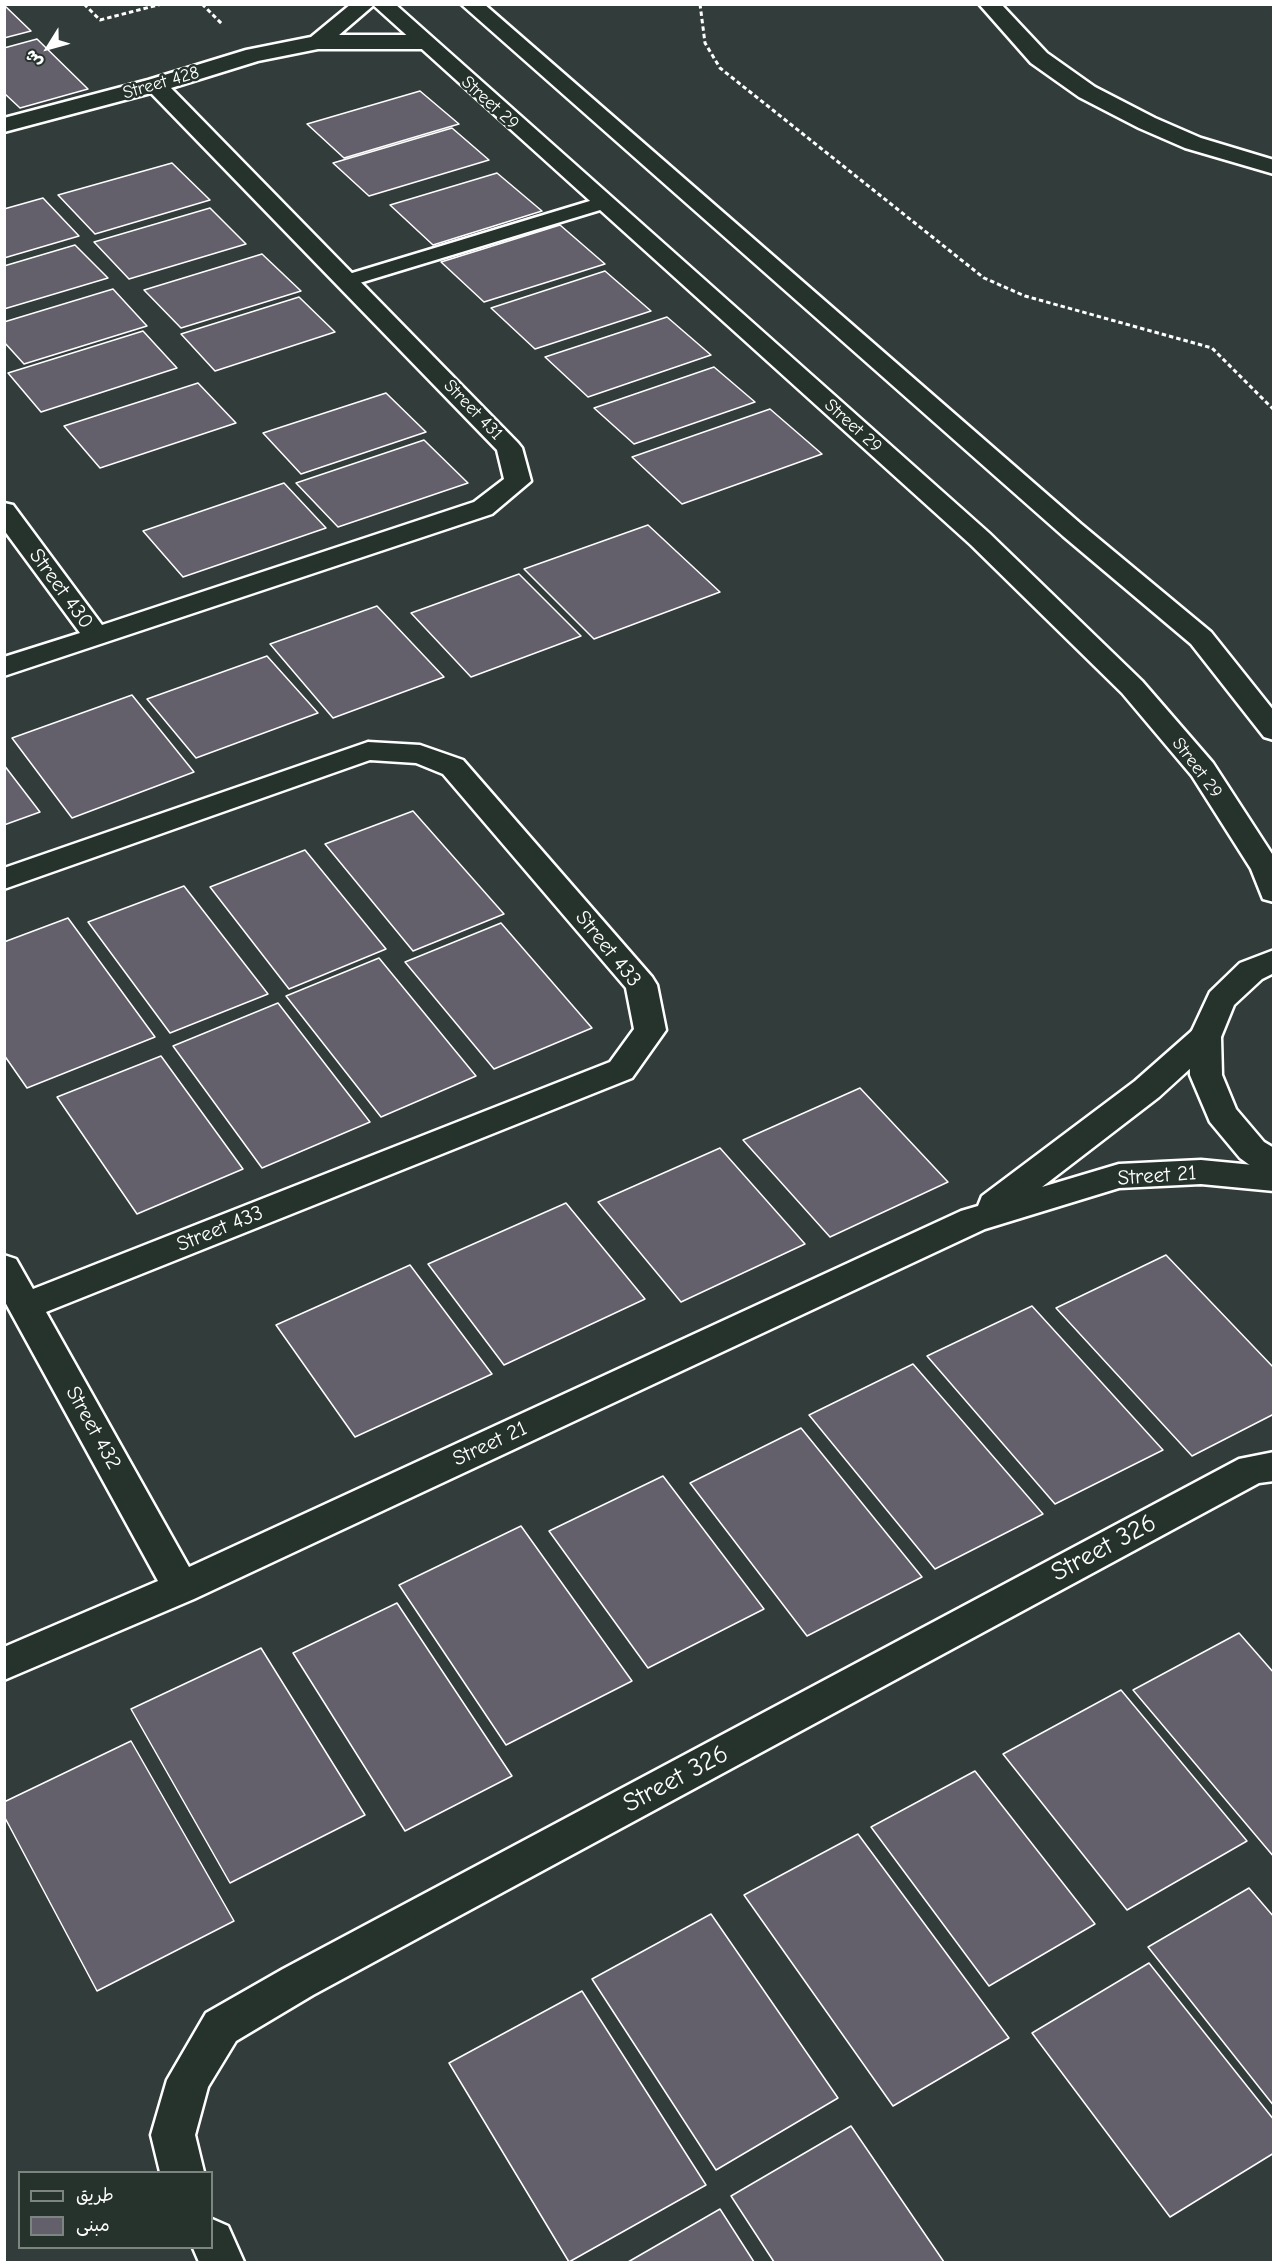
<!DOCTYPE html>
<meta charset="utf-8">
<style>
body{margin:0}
#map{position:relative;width:1278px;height:2267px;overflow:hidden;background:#323c3a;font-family:"Comic Neue","Playpen Sans Arabic",sans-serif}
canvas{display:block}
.frame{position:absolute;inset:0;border:6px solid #fff;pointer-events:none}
.legend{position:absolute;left:18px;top:2171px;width:195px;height:78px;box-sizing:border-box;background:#26332d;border:2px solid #7d8581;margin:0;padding:8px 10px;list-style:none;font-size:18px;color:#fff}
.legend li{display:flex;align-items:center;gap:12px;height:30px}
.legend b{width:30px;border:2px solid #7d8581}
.north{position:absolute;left:18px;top:18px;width:60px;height:60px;-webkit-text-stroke:4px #26332d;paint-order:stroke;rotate:233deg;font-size:16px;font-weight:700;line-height:24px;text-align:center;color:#fff}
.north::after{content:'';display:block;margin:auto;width:21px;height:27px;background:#fff;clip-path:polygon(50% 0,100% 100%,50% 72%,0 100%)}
</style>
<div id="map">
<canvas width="1278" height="2267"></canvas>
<div class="frame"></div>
<ul class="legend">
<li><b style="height:8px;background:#26332d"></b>طريق</li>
<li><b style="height:16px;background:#63606c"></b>مبنى</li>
</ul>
<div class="north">ش</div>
</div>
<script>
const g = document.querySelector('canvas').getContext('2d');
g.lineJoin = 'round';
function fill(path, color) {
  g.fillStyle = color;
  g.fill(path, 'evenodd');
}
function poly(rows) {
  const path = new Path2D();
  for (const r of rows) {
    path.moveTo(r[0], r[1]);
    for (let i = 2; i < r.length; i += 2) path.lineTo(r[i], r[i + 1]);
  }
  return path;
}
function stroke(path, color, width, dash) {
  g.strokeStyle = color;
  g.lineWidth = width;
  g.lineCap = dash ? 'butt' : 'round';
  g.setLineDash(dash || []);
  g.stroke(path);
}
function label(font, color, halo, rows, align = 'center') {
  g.font = font + ' "Comic Neue",sans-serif';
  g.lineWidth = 5;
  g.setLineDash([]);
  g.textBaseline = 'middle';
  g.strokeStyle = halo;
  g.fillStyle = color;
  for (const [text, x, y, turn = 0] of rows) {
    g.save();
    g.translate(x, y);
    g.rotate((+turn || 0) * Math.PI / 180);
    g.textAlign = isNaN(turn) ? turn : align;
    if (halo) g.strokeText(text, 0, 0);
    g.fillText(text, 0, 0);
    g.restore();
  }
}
const building = poly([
 [4,5,31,31,4,38,4,5],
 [37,39,88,89,20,108,4,93,4,48,37,39],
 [420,91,459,124,344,158,307,124,420,91],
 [452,128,489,160,369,196,333,163,452,128],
 [172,163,210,200,95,234,58,195,172,163],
 [497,173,542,211,433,245,390,205,497,173],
 [43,198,79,236,4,258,4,209,43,198],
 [210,208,246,244,129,279,94,242,210,208],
 [560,225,605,264,484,302,441,262,560,225],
 [75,245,108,278,4,309,4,266,75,245],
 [262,254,301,291,181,328,144,290,262,254],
 [605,271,651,311,535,349,491,308,605,271],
 [113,289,147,326,24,364,4,342,4,322,113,289],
 [299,297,335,332,215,371,181,334,299,297],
 [667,317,711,355,588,397,545,357,667,317],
 [143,331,177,368,41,412,8,373,143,331],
 [714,367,755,402,634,444,594,408,714,367],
 [198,383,236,423,100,468,64,426,198,383],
 [386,393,426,432,301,474,263,433,386,393],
 [770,409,822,454,682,504,632,457,770,409],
 [424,440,468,483,338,527,296,483,424,440],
 [284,483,326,528,183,577,143,531,284,483],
 [648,525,720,592,594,639,524,569,648,525],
 [519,574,581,636,471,677,411,613,519,574],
 [377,606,444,677,333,718,270,644,377,606],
 [267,656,318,713,196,758,147,699,267,656],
 [132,695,194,772,72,818,12,738,132,695],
 [4,765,40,812,4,825,4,765],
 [413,811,504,914,413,951,325,844,413,811],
 [305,850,386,949,289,989,210,887,305,850],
 [184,886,268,994,170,1033,88,922,184,886],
 [68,918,155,1037,27,1088,4,1055,4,942,68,918],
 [501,923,592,1028,494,1069,405,962,501,923],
 [379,958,476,1076,381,1117,286,996,379,958],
 [278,1003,370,1122,262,1168,173,1046,278,1003],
 [161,1056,243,1169,137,1214,57,1097,161,1056],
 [860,1088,948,1182,830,1237,743,1140,860,1088],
 [720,1148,805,1244,681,1302,598,1202,720,1148],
 [566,1203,645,1299,504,1365,428,1264,566,1203],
 [1166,1255,1274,1368,1274,1414,1192,1456,1056,1308,1166,1255],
 [410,1265,492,1374,355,1437,276,1325,410,1265],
 [1032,1306,1163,1450,1055,1504,927,1356,1032,1306],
 [913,1364,1043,1514,935,1569,809,1415,913,1364],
 [801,1428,922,1577,807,1636,690,1483,801,1428],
 [663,1476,764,1609,648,1668,549,1531,663,1476],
 [521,1526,632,1681,506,1745,399,1585,521,1526],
 [397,1603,512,1776,405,1831,293,1653,397,1603],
 [1239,1633,1274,1673,1274,1857,1133,1690,1239,1633],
 [261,1648,365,1815,230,1883,131,1709,261,1648],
 [1121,1690,1247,1841,1127,1910,1003,1754,1121,1690],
 [131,1741,234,1921,97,1991,4,1816,4,1802,131,1741],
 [975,1771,1095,1924,989,1986,871,1827,975,1771],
 [858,1834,1009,2038,893,2106,744,1895,858,1834],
 [1249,1888,1274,1917,1274,2106,1148,1947,1249,1888],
 [711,1914,838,2098,716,2170,592,1979,711,1914],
 [1149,1963,1274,2120,1274,2153,1170,2217,1032,2033,1149,1963],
 [582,1991,706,2185,569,2262,449,2063,582,1991],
 [851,2126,944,2262,774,2262,731,2196,851,2126],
 [720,2209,754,2262,628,2262,720,2209]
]);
const path = poly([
 [84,4,100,20,162,4],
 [202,4,223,25],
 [700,4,705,43,720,68,984,278,1025,296,1212,348,1274,410]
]);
const service = poly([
 [603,197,610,199,613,203,610,207,353,285,339,285,336,281,339,277,603,197]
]);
const minor = poly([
 [351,4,375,4,339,35,423,35,431,37,434,42,431,47,423,49,318,49,258,61,171,88,518,443,522,448,531,481,492,514,4,676,4,657,80,633,4,530,4,503,13,505,102,625,474,502,504,479,497,450,151,93,4,132,4,118,148,80,246,50,311,37,351,4],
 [368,742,420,745,463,760,652,977,657,985,666,1030,632,1078,46,1312,189,1567,961,1211,978,1206,982,1196,1135,1081,1194,1029,1205,1026,1216,1029,1221,1037,1216,1045,1159,1097,1042,1187,1119,1164,1201,1160,1274,1167,1274,1191,1201,1184,1119,1188,985,1229,194,1599,4,1680,4,1647,158,1581,4,1300,4,1255,16,1259,33,1289,610,1062,634,1029,626,988,443,774,416,763,370,760,4,889,4,868,368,742],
 [1274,1452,1274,1481,1259,1483,313,1995,236,2041,208,2087,195,2135,204,2172,160,2172,151,2135,167,2080,206,2013,283,1969,1239,1459,1274,1452],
 [212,2219,228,2226,244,2262,199,2262,193,2248,212,2248,212,2219]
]);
const tertiary = poly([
 [372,4,395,4,989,533,1142,681,1213,763,1274,857,1274,902,1263,899,1251,869,1192,776,1122,693,971,545,372,4],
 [461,4,484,4,1081,524,1211,632,1274,711,1274,740,1264,737,1191,644,1063,536,461,4],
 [1274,950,1274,973,1262,979,1234,1005,1221,1037,1222,1075,1236,1109,1264,1142,1274,1148,1274,1177,1262,1174,1240,1158,1210,1122,1190,1075,1189,1037,1210,992,1240,963,1274,950]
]);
const motorway = poly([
 [979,4,1001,4,1047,53,1095,87,1155,118,1201,138,1274,160,1274,174,1185,148,1139,128,1079,97,1031,63,979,4]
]);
const farStreetnames = [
 ["Street 428",161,83,-16],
 ["Street 29",490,103,42],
 ["Street 431",473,410,46],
 ["Street 29",853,426,42],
 ["Street 29",1197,768,53]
];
const streetNames = [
 ["Street 430",61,589,54],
 ["Street 433",608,949,51],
 ["Street 21",1157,1176,-4],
 ["Street 433",220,1229,-22],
 ["Street 432",93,1428,61],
 ["Street 21",490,1444,-25]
];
const nearStreetnames = [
 ["Street 326",1104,1548,-28],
 ["Street 326",676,1779,-28]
];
fill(building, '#63606c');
stroke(building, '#fff', 1.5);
stroke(service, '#fff', 5);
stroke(minor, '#fff', 5);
stroke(tertiary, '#fff', 5);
stroke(motorway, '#fff', 5);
stroke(path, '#fff', 3, [4.5, 3]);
fill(service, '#26332d');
fill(minor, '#26332d');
fill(tertiary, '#26332d');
fill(motorway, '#26332d');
label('18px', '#fff', '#26332d', farStreetnames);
label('21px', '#fff', '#26332d', streetNames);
label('26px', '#fff', '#26332d', nearStreetnames);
</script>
